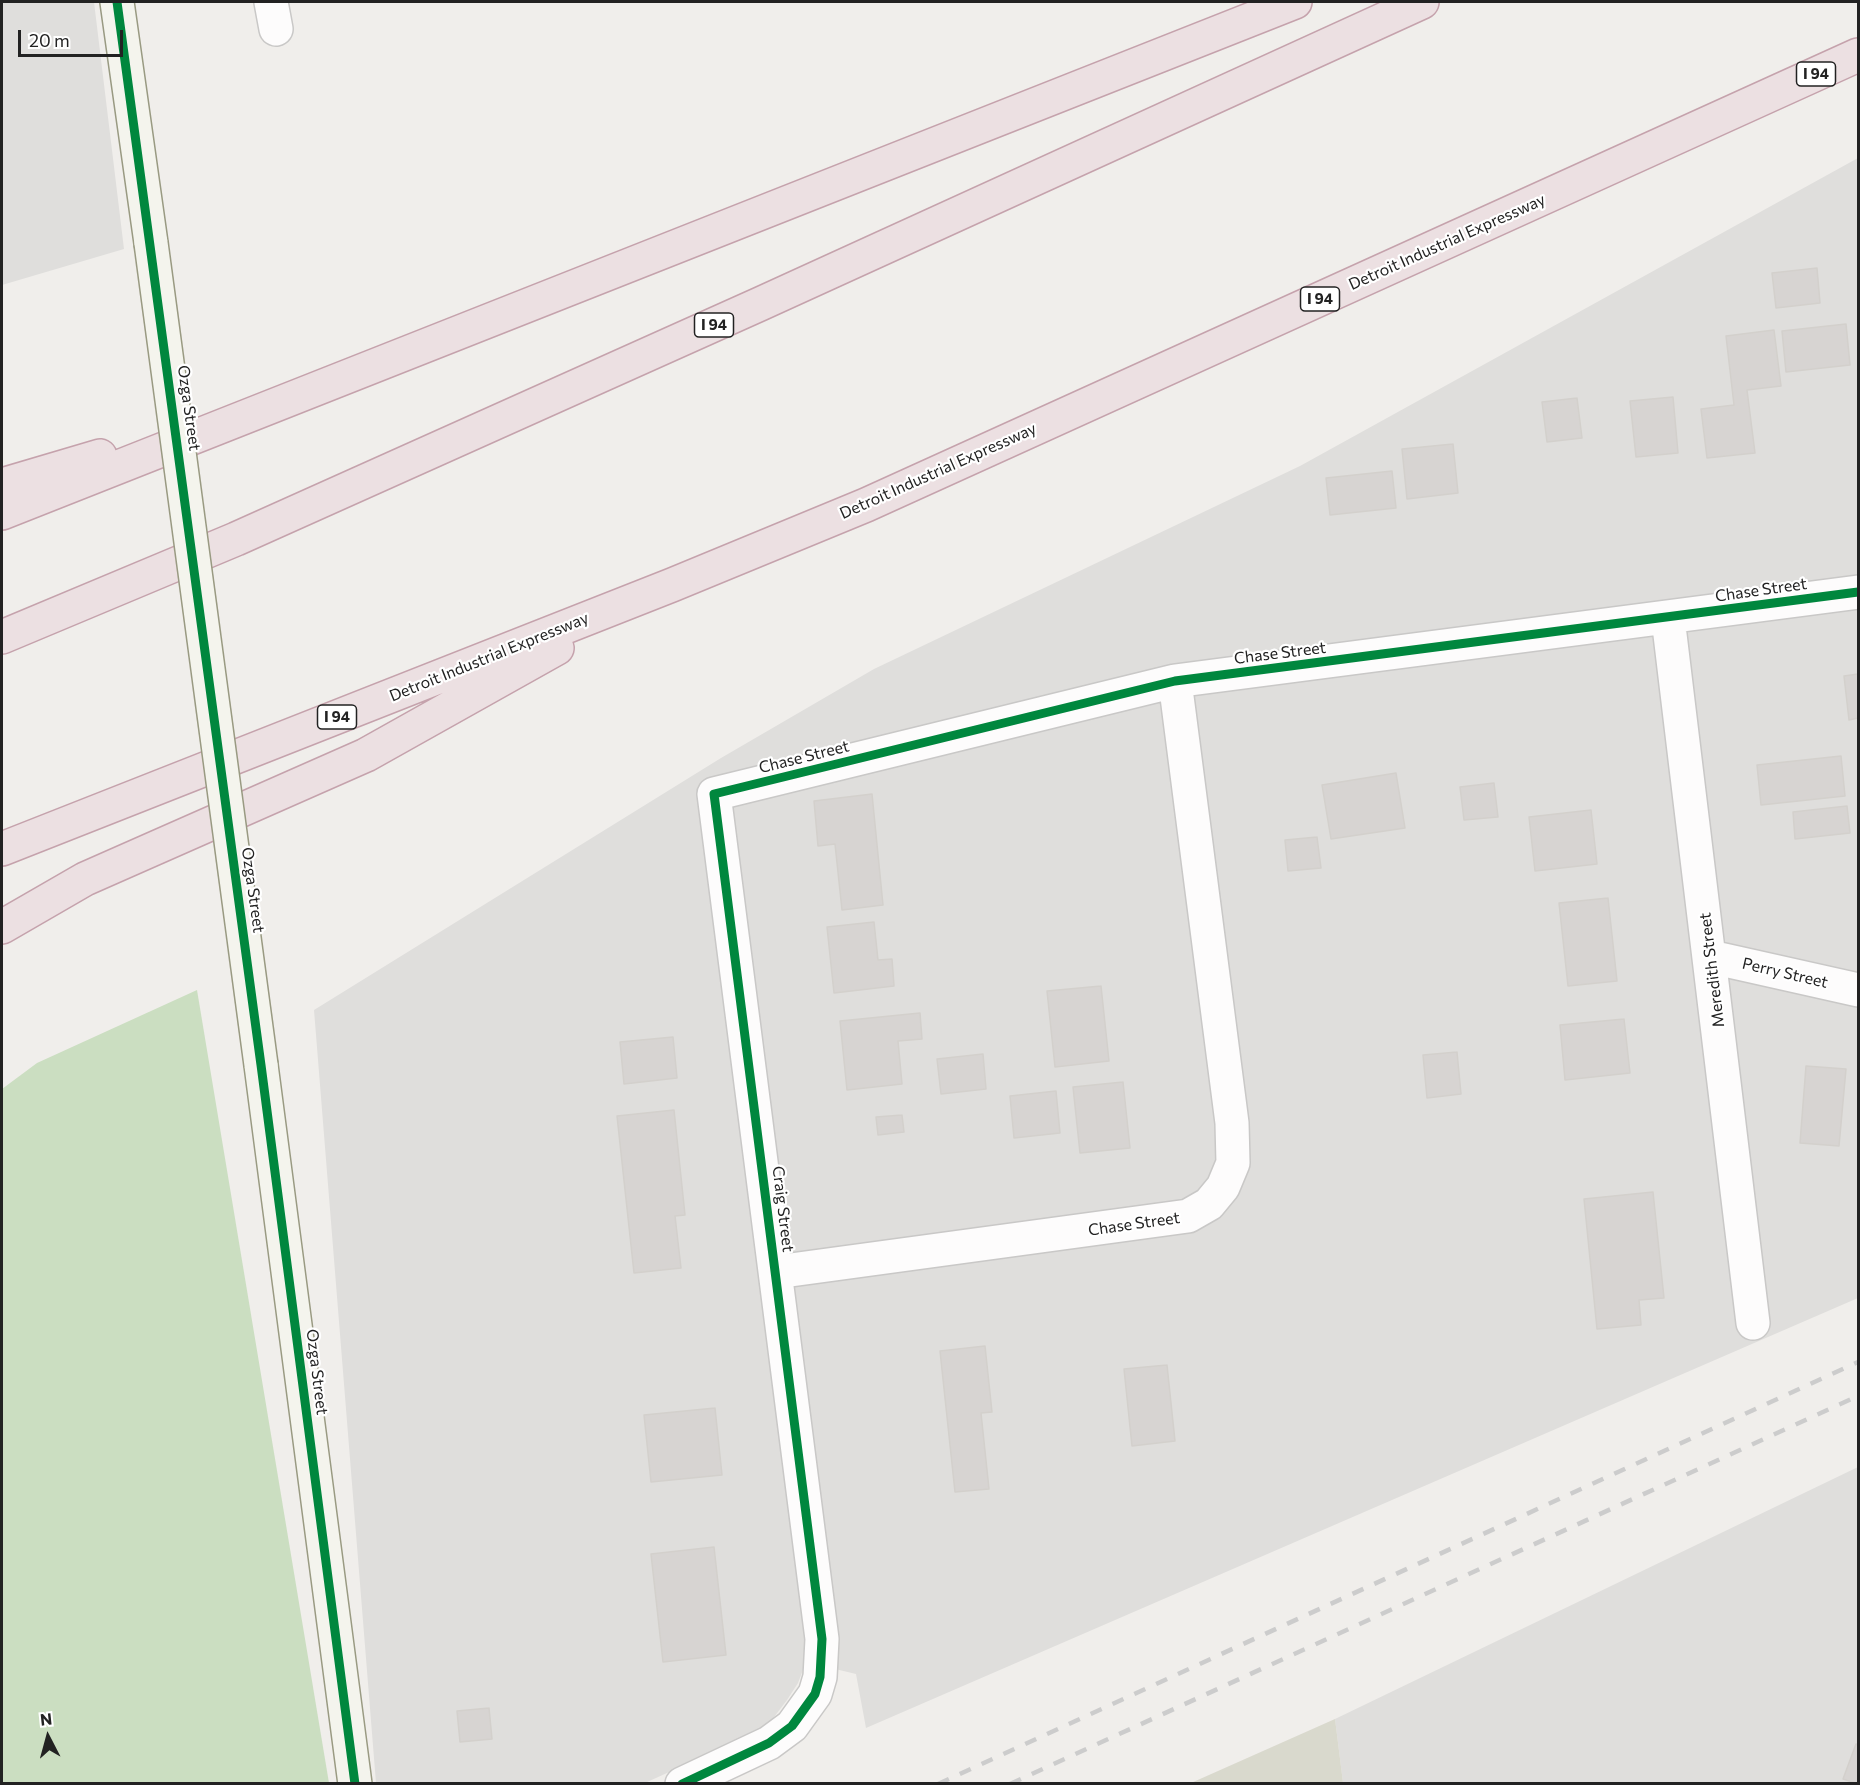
<!DOCTYPE html>
<style>
body{margin:0}
#map{position:relative;width:1860px;height:1785px;overflow:hidden;background:#f0eeeb;font-family:Commissioner,sans-serif}
canvas{display:block}
.frame{position:absolute;inset:0;border:3px solid #222;pointer-events:none}
.north{position:absolute;left:18px;top:1707px;width:60px;height:60px;-webkit-text-stroke:4px #fff;paint-order:stroke;rotate:354deg;font-size:16px;font-weight:700;line-height:24px;text-align:center;color:#222}
.north::after{content:'';display:block;margin:auto;width:21px;height:27px;background:#222;clip-path:polygon(50% 0,100% 100%,50% 72%,0 100%)}
.scale{position:absolute;left:18px;top:30px;width:105px;height:27px;box-sizing:border-box;border:3px solid #222;border-top:0;padding-left:8px;font-size:18px;line-height:21px;white-space:nowrap;color:#222;-webkit-text-stroke:4px #fff;paint-order:stroke}
</style>
<div id="map">
<canvas width="1860" height="1785"></canvas>
<div class="frame"></div>
<div class="north">N</div>
<div class="scale">20 m</div>
</div>
<script>
const g = document.querySelector('canvas').getContext('2d');
g.lineJoin = 'round';
function fill(path, color) {
  g.fillStyle = color;
  g.fill(path, 'evenodd');
}
function poly(rows) {
  const path = new Path2D();
  for (const r of rows) {
    path.moveTo(r[0], r[1]);
    for (let i = 2; i < r.length; i += 2) path.lineTo(r[i], r[i + 1]);
  }
  return path;
}
function stroke(path, color, width, dash) {
  g.strokeStyle = color;
  g.lineWidth = width;
  g.lineCap = dash ? 'butt' : 'round';
  g.setLineDash(dash || []);
  g.stroke(path);
}
function label(font, color, halo, rows, align = 'center') {
  g.font = font + ' Commissioner,sans-serif';
  g.lineWidth = 4.5;
  g.setLineDash([]);
  g.textBaseline = 'middle';
  g.strokeStyle = halo;
  g.fillStyle = color;
  for (const [text, x, y, turn = 0] of rows) {
    g.save();
    g.translate(x, y);
    g.rotate((+turn || 0) * Math.PI / 180);
    g.textAlign = isNaN(turn) ? turn : align;
    if (halo) g.strokeText(text, 0, 0);
    g.fillText(text, 0, 0);
    g.restore();
  }
}
const residential = poly([
 [2,2,94,2,124,249,2,285],
 [1858,158,1858,1298,866,1728,856,1674,806,1662,798,1683,787,1700,771,1721,757,1732,645,1783,376,1783,314,1010,721,758,874,669,1300,466],
 [1858,1467,1858,1783,1343,1783,1335,1719]
]);
const construction = poly([
 [1335,1719,1343,1783,1191,1783]
]);
const forest = poly([
 [197,990,329,1783,2,1783,2,1089,37,1063]
]);
const building = poly([
 [1817,268,1820,303,1776,308,1772,273,1817,268],
 [1846,324,1850,365,1786,372,1782,331,1846,324],
 [1774,330,1781,386,1747,390,1755,453,1707,458,1701,409,1734,405,1726,336,1774,330],
 [1673,397,1678,453,1636,457,1630,401,1673,397],
 [1577,398,1582,438,1547,442,1542,402,1577,398],
 [1453,444,1458,493,1407,499,1402,449,1453,444],
 [1392,471,1396,508,1330,515,1326,478,1392,471],
 [1858,674,1858,718,1849,720,1844,676,1858,674],
 [1841,756,1845,796,1761,805,1757,765,1841,756],
 [1396,773,1405,828,1331,839,1322,785,1396,773],
 [1494,783,1498,817,1464,820,1460,787,1494,783],
 [872,794,883,905,842,910,835,844,818,846,814,801,872,794],
 [1847,806,1850,833,1795,839,1793,812,1847,806],
 [1591,810,1597,864,1535,871,1529,817,1591,810],
 [1317,837,1321,868,1288,871,1285,840,1317,837],
 [1608,898,1617,981,1568,986,1559,903,1608,898],
 [874,922,878,960,892,959,894,986,834,993,827,927,874,922],
 [1101,986,1109,1061,1055,1067,1047,991,1101,986],
 [920,1013,922,1039,898,1041,902,1084,847,1090,840,1021,920,1013],
 [1624,1019,1630,1073,1565,1080,1560,1025,1624,1019],
 [673,1037,677,1078,624,1084,620,1042,673,1037],
 [1457,1052,1461,1094,1427,1098,1423,1055,1457,1052],
 [983,1054,986,1089,941,1094,937,1059,983,1054],
 [1806,1066,1846,1069,1839,1146,1800,1143,1806,1066],
 [1123,1082,1130,1148,1080,1153,1073,1087,1123,1082],
 [1056,1091,1060,1133,1014,1138,1010,1096,1056,1091],
 [674,1110,685,1215,675,1216,681,1268,634,1273,617,1116,674,1110],
 [902,1115,904,1132,878,1135,876,1117,902,1115],
 [1653,1192,1664,1298,1639,1300,1641,1325,1597,1329,1584,1199,1653,1192],
 [985,1346,992,1412,981,1413,989,1489,955,1492,940,1351,985,1346],
 [1167,1365,1175,1441,1132,1446,1124,1369,1167,1365],
 [715,1408,722,1475,651,1482,644,1415,715,1408],
 [714,1547,726,1655,663,1662,651,1554,714,1547],
 [489,1708,492,1739,460,1742,457,1711,489,1708],
 [1856,1744,1858,1745,1858,1784,1843,1779,1856,1744]
]);
const street = poly([
 [271,2,276,29],
 [1668,618,1753,1323],
 [1711,957,1858,990],
 [776,1272,1188,1216,1209,1204,1223,1187,1233,1163,1232,1123,1175,681],
 [682,1784,769,1743,792,1726,815,1694,820,1677,822,1639,714,794,1175,681,1858,592]
]);
const secondary = poly([
 [117,2,151,243],
 [261,1065,355,1784]
]);
const highway = poly([
 [2,485,100,456],
 [2,513,1295,2],
 [2,637,236,539,760,304,1422,2],
 [2,849,672,585,866,505,1858,55],
 [2,927,85,879,366,755,557,648]
]);
const rail = poly([
 [938,1784,1858,1362],
 [1010,1784,1858,1396]
]);
const secondaryBridge = poly([
 [151,243,261,1065]
]);
const cycleway = poly([
 [117,2,261,1065,355,1784],
 [682,1784,769,1743,792,1726,815,1694,820,1677,822,1639,714,794,1175,681,1858,592]
]);
const shields = [
 [1816,74,39],
 [1320,299,39],
 [714,325,39],
 [337,717,39]
];
const shieldNames = [
 ["I 94",1816,74],
 ["I 94",1320,299],
 ["I 94",714,325],
 ["I 94",337,717]
];
const streetNames = [
 ["Detroit Industrial Expressway",1447,242,-24],
 ["Ozga Street",189,408,82],
 ["Detroit Industrial Expressway",938,471,-24],
 ["Chase Street",1761,590,-8],
 ["Chase Street",1280,653,-7],
 ["Detroit Industrial Expressway",489,657,-22],
 ["Chase Street",804,757,-14],
 ["Ozga Street",253,890,82],
 ["Meredith Street",1712,970,-97],
 ["Perry Street",1785,973,13],
 ["Craig Street",783,1209,83],
 ["Chase Street",1134,1224,-8],
 ["Ozga Street",317,1372,83]
];
fill(residential, '#dfdedc');
fill(construction, '#d9d9cd');
fill(forest, '#cbdec1');
fill(building, '#d7d4d2');
stroke(building, '#d3d0cc', 1.5);
stroke(street, '#c9c8c7', 36);
stroke(secondary, '#999a82', 36);
stroke(highway, '#c5a2ac', 36);
stroke(street, '#fdfcfc', 33);
stroke(secondary, '#f4f4ed', 33);
stroke(highway, '#ece0e2', 33);
stroke(rail, '#ccc', 4.5, [12, 12]);
stroke(secondaryBridge, '#999a82', 36, []);
stroke(secondaryBridge, '#f4f4ed', 33);
stroke(cycleway, '#00873e', 9);
for (const [x, y, w] of shields) {
  const box = new Path2D();
  box.roundRect(x - w / 2, y - 12, w, 24, 4.5);
  g.fillStyle = '#fff';
  g.fill(box);
  stroke(box, '#222', 1.5);
}
label('bold 15px', '#222', null, shieldNames);
label('16px', '#222', '#fff', streetNames);
</script>
